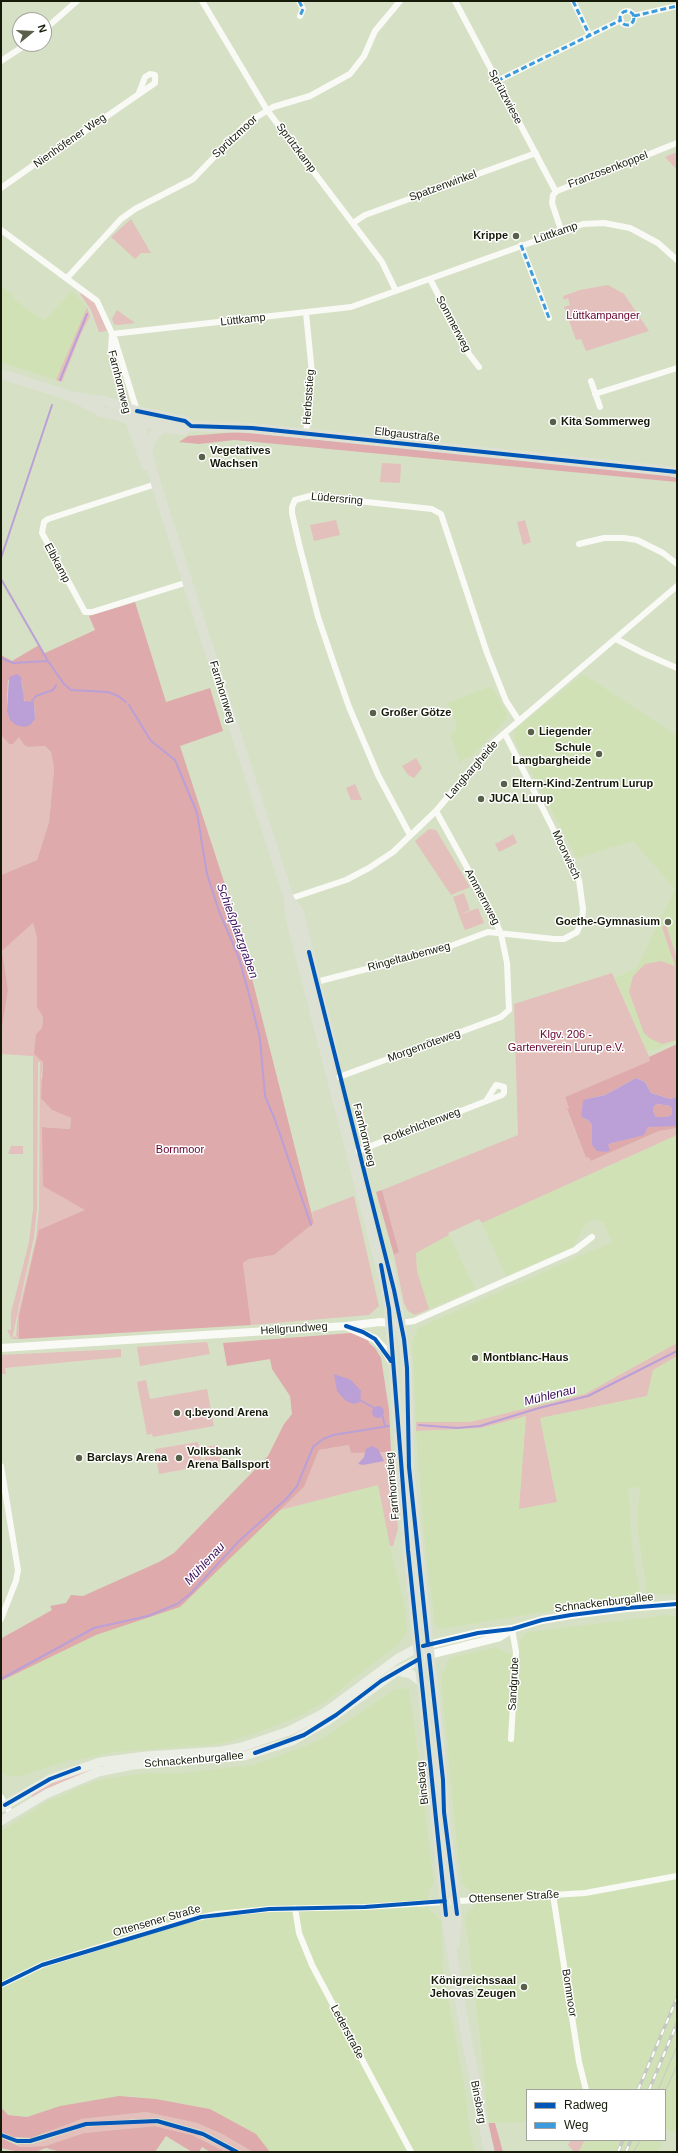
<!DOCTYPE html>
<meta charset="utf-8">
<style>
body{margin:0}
#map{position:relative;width:678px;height:2153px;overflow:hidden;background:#d6e0c5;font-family:Arial,sans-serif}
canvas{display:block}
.frame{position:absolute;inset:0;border:2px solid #151b08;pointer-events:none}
.legend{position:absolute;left:526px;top:2089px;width:140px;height:52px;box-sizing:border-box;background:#fff;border:1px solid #a1a49c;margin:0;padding:5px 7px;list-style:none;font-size:12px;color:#151b08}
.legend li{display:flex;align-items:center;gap:8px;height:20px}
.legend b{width:20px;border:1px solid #a1a49c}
.north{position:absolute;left:12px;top:12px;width:40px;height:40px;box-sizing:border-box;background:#fff;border:1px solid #a1a49c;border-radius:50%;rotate:72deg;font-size:11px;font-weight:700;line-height:16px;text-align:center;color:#151b08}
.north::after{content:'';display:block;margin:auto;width:14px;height:18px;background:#59604a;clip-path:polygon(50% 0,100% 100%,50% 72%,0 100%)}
</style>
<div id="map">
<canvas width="678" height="2153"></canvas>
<div class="frame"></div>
<ul class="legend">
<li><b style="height:5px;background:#0057b8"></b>Radweg</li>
<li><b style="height:5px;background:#3b9bdd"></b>Weg</li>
</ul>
<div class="north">N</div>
</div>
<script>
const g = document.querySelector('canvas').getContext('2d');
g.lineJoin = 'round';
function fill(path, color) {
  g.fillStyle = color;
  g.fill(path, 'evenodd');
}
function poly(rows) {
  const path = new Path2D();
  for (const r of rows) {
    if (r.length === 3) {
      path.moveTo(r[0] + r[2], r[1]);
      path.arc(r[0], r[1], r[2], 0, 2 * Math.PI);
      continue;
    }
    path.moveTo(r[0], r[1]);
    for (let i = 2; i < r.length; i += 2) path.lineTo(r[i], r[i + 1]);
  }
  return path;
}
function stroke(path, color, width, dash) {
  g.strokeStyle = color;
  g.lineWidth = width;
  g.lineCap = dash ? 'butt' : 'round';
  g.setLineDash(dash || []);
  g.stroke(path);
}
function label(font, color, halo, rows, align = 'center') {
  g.font = font + ' Arial,sans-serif';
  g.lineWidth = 3;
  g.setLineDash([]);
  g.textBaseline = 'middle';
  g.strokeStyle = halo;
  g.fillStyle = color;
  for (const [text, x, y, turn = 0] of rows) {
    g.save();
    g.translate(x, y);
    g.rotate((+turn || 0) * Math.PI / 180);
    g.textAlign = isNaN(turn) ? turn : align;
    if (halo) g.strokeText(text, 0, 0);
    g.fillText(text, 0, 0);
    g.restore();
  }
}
const built = poly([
 [1,286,14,295,12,298,44,321,72,291,87,307,56,380,1,362],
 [583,674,677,736,677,1041,655,1050,646,1051,615,978,637,968,675,889,633,841,577,858,514,740,515,729],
 [492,686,507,714,506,719,472,756,465,758,460,763,450,734,455,732,457,725,447,703],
 [677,1135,677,1343,585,1394,470,1422,416,1422,412,1342,418,1328,612,1242,604,1223,596,1219,586,1223,573,1247,506,1276,482,1223],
 [449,1235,475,1289,429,1309,417,1271,416,1253],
 [677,1356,677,1594,647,1594,638,1531,637,1511,641,1486,628,1489,632,1545,640,1596,441,1629,435,1624,424,1535,416,1431,481,1428,526,1416,519,1509,557,1502,540,1418,646,1396,653,1370],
 [378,1485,390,1546,405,1606,407,1631,399,1643,327,1700,298,1717,253,1734,227,1742,210,1745,113,1752,83,1759,70,1760,21,1776,8,1776,2,1773,1,1681,96,1635,180,1607,280,1510],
 [668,1615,677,1617,677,2132,667,2130,665,2134,665,2090,527,2090,527,2122,488,2123,484,2072,465,1916,474,1906,470,1891,462,1883,457,1849,441,1677,450,1658,497,1647,508,1654,519,1654,520,1641,523,1635,529,1632],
 [409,1688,434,1883,428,1892,429,1909,441,1920,443,1967,467,2103,469,2126,475,2152,270,2152,265,2146,203,2107,131,2096,60,2106,27,2117,8,2115,1,2107,1,1831,43,1804,85,1785,103,1779,147,1773,183,1773,253,1765,306,1746,325,1737,393,1690],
 [571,2140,663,2140,658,2152,574,2152,568,2145]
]);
const green = poly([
 [677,152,677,170,665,157],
 [131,219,151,253,141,253,135,259,111,237],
 [608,285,624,294,649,331,586,351,581,339,576,340,564,307,570,305,568,298,564,300,563,296,580,290],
 [82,292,97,305,107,331,99,332,91,310,80,294],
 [87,307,90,316,80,336,62,382,56,380],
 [117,310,135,323,118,325,114,324,112,319],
 [382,463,401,464,400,483,380,482],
 [336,520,340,535,314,541,310,525],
 [525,520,531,542,523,545,517,522],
 [1,735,9,744,13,743,19,737,24,745,28,747,45,746,51,752,54,769,49,822,37,860,1,875],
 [416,758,422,768,414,778,408,775,402,766],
 [355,784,362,800,351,800,346,788],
 [429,829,436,830,470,887,451,895,415,841],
 [513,834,517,843,499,852,495,844],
 [464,893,470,910,459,915,453,897],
 [478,908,484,923,465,930,459,915],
 [33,923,37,938,37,1007,43,1017,42,1028,36,1034,43,1062,41,1077,52,1110,71,1118,70,1129,42,1127,85,1210,19,1316,19,1339,12,1339,7,1330,11,1330,11,1313,29,1242,33,1209,33,1056,1,1054,1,1035,8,990,2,951],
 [38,1062,40,1062,39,1209,36,1238,18,1315,16,1335,18,1339,15,1336,12,1339,34,1237,37,1209],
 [666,925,677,958,677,1040,662,1044,649,1038,644,1033,629,992,633,976,645,964,661,961,675,966,662,927],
 [612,973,651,1061,565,1097,569,1108,567,1110,586,1158,588,1157,591,1161,659,1131,677,1128,677,1135,482,1223,479,1219,448,1233,449,1235,416,1253,417,1271,429,1309,415,1315,408,1311,404,1303,394,1255,399,1252,382,1190,518,1135,514,1004],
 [11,1146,23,1146,23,1154,8,1154],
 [354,1196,379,1306,369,1315,251,1325,243,1263,249,1259,274,1255,314,1223,312,1212],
 [207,1342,210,1354,140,1366,137,1347],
 [677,1343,677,1356,653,1370,647,1396,540,1418,557,1502,519,1509,526,1416,481,1428,416,1431,416,1422,470,1422,585,1394],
 [121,1349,121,1357,5,1368,6,1374,1,1374,1,1355],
 [146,1380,150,1399,207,1389,214,1426,153,1437,152,1434,147,1435,137,1382],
 [198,1442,203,1466,159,1474,155,1449],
 [218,1445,221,1462,206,1465,203,1447],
 [350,1445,351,1453,391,1452,398,1529,393,1546,390,1546,378,1485,280,1510,304,1487,319,1450],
 [284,1737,243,1752,84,1773,60,1783,32,1797,30,1793,51,1782,98,1766,191,1756],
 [146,2112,197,2123,222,2134,253,2152,243,2152,204,2131,158,2118,85,2122,42,2135,59,2127,82,2119],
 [149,2123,174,2127,198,2135,232,2152,226,2152,192,2135,155,2126,84,2133,45,2146,21,2147,17,2144,33,2144,85,2127],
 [571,2140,585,2140,578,2152,574,2152,568,2145]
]);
const forest = poly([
 [238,432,654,472,677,478,677,482,234,440,199,444,179,442,188,436],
 [135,602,166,702,210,688,223,731,180,746,240,931,314,1223,274,1255,249,1259,243,1263,251,1325,19,1339,19,1316,39,1230,85,1210,43,1186,42,1127,70,1129,71,1118,52,1110,41,1098,43,1062,34,1054,36,1034,42,1028,43,1017,37,1007,37,938,33,923,2,951,8,990,1,1035,1,875,37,860,49,822,54,769,51,752,45,746,28,747,24,745,19,737,13,744,9,744,1,735,1,655,12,661,39,645,44,653,45,653,95,630,89,616],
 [8,680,22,681,23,699,26,702,34,702,35,719,9,718,7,702],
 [677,1044,677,1097,670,1099,651,1093,645,1082,636,1078,605,1095,586,1099,581,1117,588,1120,592,1125,603,1151,607,1152,608,1145,612,1143,644,1134,648,1127,666,1125,677,1126,677,1128,659,1131,591,1161,588,1157,586,1158,567,1109,569,1108,565,1097,650,1061,649,1057],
 [658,1104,670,1106,672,1109,672,1114,667,1117,656,1117,653,1111,654,1106],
 [382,1190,399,1252,394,1255,376,1192],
 [351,1333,368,1339,369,1343,375,1348,381,1358,389,1410,391,1452,351,1453,349,1445,319,1450,304,1487,180,1607,96,1635,1,1681,2,1638,52,1610,50,1606,66,1603,71,1595,83,1596,159,1562,174,1553,268,1456,284,1424,292,1414,290,1396,272,1369,270,1359,227,1366,223,1343],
 [119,2096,156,2099,210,2109,256,2134,270,2152,253,2152,222,2134,197,2123,146,2112,82,2119,31,2138,13,2137,1,2132,1,2107,8,2115,27,2117,60,2106],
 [488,2123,495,2123,503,2152,495,2152],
 [155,2126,192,2135,226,2152,210,2152,202,2147,199,2152,192,2152,166,2136,155,2152,72,2152,57,2151,46,2148,35,2152,19,2152,1,2148,1,2138,21,2147,45,2146,84,2133]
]);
const water = poly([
 [17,674,21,677,24,701,34,702,35,719,30,725,24,727,16,725,10,720,7,711,9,677],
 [636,1078,645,1082,651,1093,670,1099,677,1097,677,1126,648,1127,644,1135,612,1143,608,1145,610,1150,607,1152,597,1151,592,1145,592,1125,588,1120,581,1117,583,1101,586,1099,605,1095],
 [658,1104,670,1106,672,1109,672,1114,667,1117,656,1117,653,1111,654,1106],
 [334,1374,351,1380,361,1391,360,1402,354,1404,346,1401,337,1391],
 [378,1412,6],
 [372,1446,378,1449,384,1461,363,1465,358,1464,364,1457,366,1449]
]);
const stream = poly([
 [60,380,87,314],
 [1,558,52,405],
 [1,579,48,661],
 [1,658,13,663,48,661,64,684,71,690,108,692,118,696,126,702],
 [32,701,36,696,53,690,56,685],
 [129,705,151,741,175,760,197,813,207,874,219,911,239,958,250,998,260,1039,265,1096,275,1120,311,1225],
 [360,1400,374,1408],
 [382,1414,385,1426],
 [419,1425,457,1428,480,1426,539,1408,588,1396,677,1351],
 [1,1679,94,1628,148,1616,177,1604,190,1594,239,1541,286,1499,297,1486,313,1447,323,1439,333,1435,389,1426]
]);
const minor = poly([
 [202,1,267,110,382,262,396,291],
 [299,1,303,9,300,16],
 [455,1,556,192],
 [573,1,590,36],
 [627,18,7],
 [634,16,677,6],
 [44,30,77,1],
 [1,61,27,44],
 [497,81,621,20],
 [1,188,55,150,68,143,155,83,155,75,150,74,145,77,139,93],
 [353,223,365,215,536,153],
 [1,230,97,301,115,340,137,411],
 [561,230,552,203,553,195,557,191,677,143],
 [521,245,549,318],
 [67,278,121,219,135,209,193,179,247,123,273,107,310,96,350,74,364,56,375,31,400,1],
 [430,279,469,354,479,367],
 [306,313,312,373,306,433],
 [112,334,351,307,583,224,604,223,630,228,658,243,677,260],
 [112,334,111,349,126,408],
 [591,381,600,407],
 [595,394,677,368],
 [156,484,48,519,44,522,42,533,85,612,92,612,188,582],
 [579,544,604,538,624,538,637,540,663,553,677,564],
 [616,639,643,653,677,668],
 [410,835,378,775,349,707,335,667,318,617,299,544,292,513,292,507,295,500,310,496,432,509,441,514,487,653,506,701,519,721],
 [289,899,346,880,369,868,393,852,436,811,493,743,677,586],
 [316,982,437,951,488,932,554,939,564,939,577,932,582,920,583,909,579,880,505,734],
 [339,1077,501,1017,509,1010,507,963,501,934,491,911,436,811],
 [358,1151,502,1095,504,1093,504,1087,496,1085,486,1101],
 [401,1323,414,1321,575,1250,592,1237],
 [1,1466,18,1570,16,1581,1,1619],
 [511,1739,516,1652,512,1629],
 [1,1797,11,1814],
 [553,1895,579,2062,586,2090],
 [295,1908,299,1933,312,1965,411,2152],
 [1,1985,42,1965,186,1920,217,1914,269,1909,365,1907,553,1895,585,1893,677,1876]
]);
const tertiary = poly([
 [348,1327,375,1339,385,1350,393,1364],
 [1,1348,346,1326,380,1322,395,1323],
 [428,1645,478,1633,512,1629,542,1620,571,1615,627,1608,677,1604],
 [429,1655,500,1637,511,1630]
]);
const secondary = poly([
 [397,1671,411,1674,421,1682],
 [1,1808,50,1779,100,1762,146,1756,222,1751,242,1747,289,1731,324,1713,397,1659,417,1648,428,1645],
 [1,1821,46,1794,98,1772,133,1765,244,1756,292,1741,327,1721,397,1671,429,1655]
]);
const primary = poly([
 [1,374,74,397,104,401,137,411,185,421,191,426],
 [74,397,102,412,163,427,184,430,191,426,252,428,677,472],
 [137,411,156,484,289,899,290,916,385,1284,389,1309,408,1550,446,1915,467,2042,489,2152],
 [128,414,146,465],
 [147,450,154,435,163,427],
 [289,899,299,913,335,1060],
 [388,1265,398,1307,407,1368,409,1467,439,1741,446,1832,454,1888,457,1919,455,1944]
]);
const tram = poly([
 [658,2090,677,2046],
 [665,2092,677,2065],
 [633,2152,641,2140]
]);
const rail = poly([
 [638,2090,677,1998],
 [649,2090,677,2023],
 [618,2152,623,2140],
 [626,2152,631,2140]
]);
const quiet = poly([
 [299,1,303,9,300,16],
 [573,1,590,36],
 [627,18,7],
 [634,16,677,6],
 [497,81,621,20],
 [521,245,549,318]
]);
const cycleway = poly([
 [137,411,185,421,191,426,252,428,677,472],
 [309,952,394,1290,404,1339,407,1368,409,1467,428,1645],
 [381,1265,389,1309,408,1550,446,1915],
 [346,1326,363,1332,375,1339,391,1361],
 [423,1646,478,1633,512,1629,542,1620,571,1615,627,1608,677,1604],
 [429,1655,443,1780,444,1812,457,1914],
 [255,1753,304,1735,336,1715,381,1681,419,1659],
 [5,1805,50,1779,79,1768],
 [1,1985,42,1965,201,1917,269,1909,365,1907,445,1901],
 [1,2135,17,2141,30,2141,86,2124,157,2121,203,2134,237,2152]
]);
const markers = [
 [516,236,4,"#59604a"],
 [553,422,4,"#59604a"],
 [202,457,4,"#59604a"],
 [373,713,4,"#59604a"],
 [531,732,4,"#59604a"],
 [599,754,4,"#59604a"],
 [504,784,4,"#59604a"],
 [481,799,4,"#59604a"],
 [668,922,4,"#59604a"],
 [475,1358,4,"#59604a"],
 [177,1413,4,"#59604a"],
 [79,1458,4,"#59604a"],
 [179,1458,4,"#59604a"],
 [524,1987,4,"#59604a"]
];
const streetNames = [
 ["Sprützwiese",505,97,62],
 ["Sprützmoor",235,137,-43],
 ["Nienhöfener Weg",70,141,-35],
 ["Sprützkamp",296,148,53],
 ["Franzosenkoppel",608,170,-21],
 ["Spatzenwinkel",443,186,-20],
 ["Lüttkamp",556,233,-19],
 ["Lüttkamp",243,320,-6],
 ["Sommerweg",453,324,62],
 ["Farnhornweg",119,382,76],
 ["Herbststieg",309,397,-86],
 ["Elbgaustraße",407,435,6],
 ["Lüdersring",337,499,5],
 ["Elbkamp",57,563,62],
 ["Farnhornweg",222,692,73],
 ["Langbargheide",472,770,-49],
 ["Moorwisch",566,855,65],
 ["Ammernweg",482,897,62],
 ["Ringeltaubenweg",409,957,-15],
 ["Morgenröteweg",424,1046,-20],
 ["Rotkehlchenweg",422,1126,-21],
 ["Farnhornweg",364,1135,76],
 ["Hellgrundweg",294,1329,-4],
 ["Farnhornstieg",393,1486,-95],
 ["Schnackenburgallee",604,1603,-7],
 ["Sandgrube",514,1684,-87],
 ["Schnackenburgallee",194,1760,-5],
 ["Binsbarg",423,1783,-96],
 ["Ottensener Straße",514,1897,-3],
 ["Ottensener Straße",157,1921,-16],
 ["Bornmoor",569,1993,81],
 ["Lederstraße",347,2032,62],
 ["Binsbarg",478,2102,79]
];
const poiNames = [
 ["Krippe",508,236,"right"],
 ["Kita Sommerweg",561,422],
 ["Vegetatives",210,451],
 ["Wachsen",210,464],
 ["Großer Götze",381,713],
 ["Liegender",539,732],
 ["Schule",591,748,"right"],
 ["Langbargheide",591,761,"right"],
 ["Eltern-Kind-Zentrum Lurup",512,784],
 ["JUCA Lurup",489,799],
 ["Goethe-Gymnasium",660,922,"right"],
 ["Montblanc-Haus",483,1358],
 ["q.beyond Arena",185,1413],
 ["Volksbank",187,1452],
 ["Arena Ballsport",187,1465],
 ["Barclays Arena",87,1458],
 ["Königreichssaal",516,1981,"right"],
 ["Jehovas Zeugen",516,1994,"right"]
];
const parkNames = [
 ["Lüttkampanger",603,316],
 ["Klgv. 206 -",566,1035],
 ["Gartenverein Lurup e.V.",566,1048],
 ["Bornmoor",180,1150]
];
const waterNames = [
 ["Schießplatzgraben",237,931,70],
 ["Mühlenau",550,1396,-14],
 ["Mühlenau",205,1564,-47]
];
fill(built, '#d0e2b5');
fill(green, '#e3c0bc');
fill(forest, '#dfaaac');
fill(water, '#baa0d6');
stroke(stream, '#baa0d6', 2);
stroke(minor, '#f9faf6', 6);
stroke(tertiary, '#f9faf6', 8);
stroke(secondary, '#eaeee5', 9);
stroke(primary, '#dde1d4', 10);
stroke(tram, '#c6c9c1', 1);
stroke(rail, '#c6c9c1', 3.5);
stroke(rail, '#fff', 2, [6]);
stroke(quiet, '#3b9bdd', 3, [6, 3]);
stroke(cycleway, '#0057b8', 4);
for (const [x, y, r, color] of markers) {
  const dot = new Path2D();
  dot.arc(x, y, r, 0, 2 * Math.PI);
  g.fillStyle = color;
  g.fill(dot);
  stroke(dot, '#fff', 1.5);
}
label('11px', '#151b08', '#fff', streetNames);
label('bold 11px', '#151b08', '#fff', poiNames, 'left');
label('11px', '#65022c', '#fff', parkNames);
label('italic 12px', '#3b0e5d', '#fff', waterNames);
</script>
